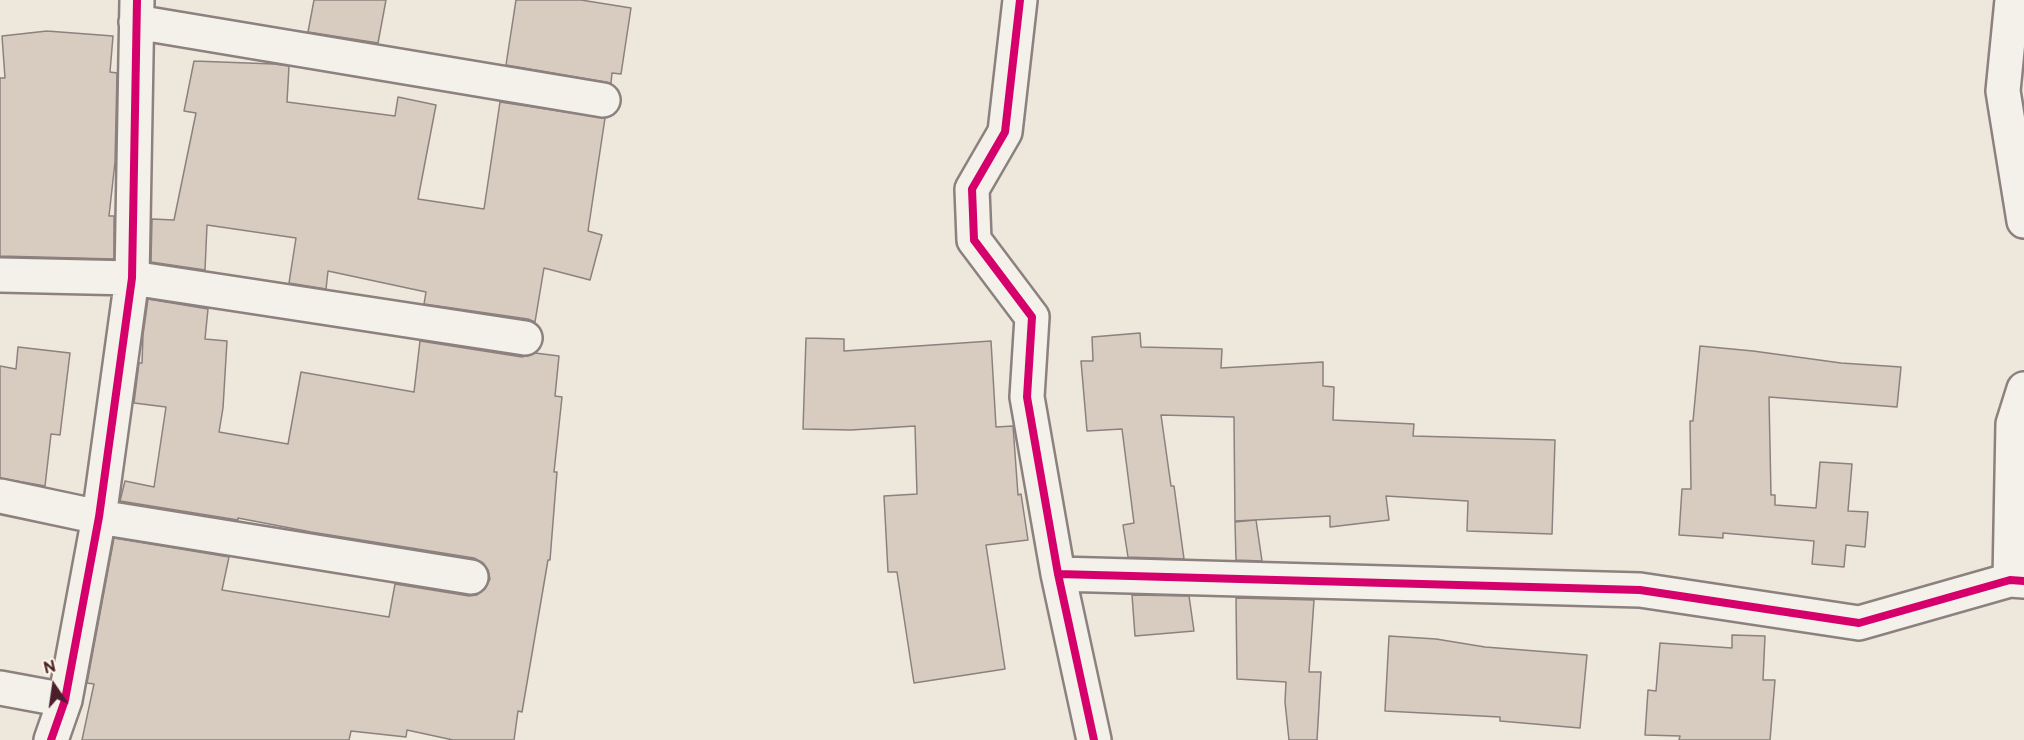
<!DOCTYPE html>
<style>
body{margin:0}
#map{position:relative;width:2024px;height:740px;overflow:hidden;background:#eee7dc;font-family:"Balsamiq Sans",sans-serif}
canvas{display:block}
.north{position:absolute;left:24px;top:656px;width:60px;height:60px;-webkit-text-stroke:4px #fcf5e5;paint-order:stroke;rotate:347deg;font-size:16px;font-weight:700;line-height:24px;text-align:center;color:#4a1f2b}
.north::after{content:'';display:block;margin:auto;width:21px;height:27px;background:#4a1f2b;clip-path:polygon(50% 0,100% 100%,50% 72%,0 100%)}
</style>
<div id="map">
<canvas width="2024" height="740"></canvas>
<div class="north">N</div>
</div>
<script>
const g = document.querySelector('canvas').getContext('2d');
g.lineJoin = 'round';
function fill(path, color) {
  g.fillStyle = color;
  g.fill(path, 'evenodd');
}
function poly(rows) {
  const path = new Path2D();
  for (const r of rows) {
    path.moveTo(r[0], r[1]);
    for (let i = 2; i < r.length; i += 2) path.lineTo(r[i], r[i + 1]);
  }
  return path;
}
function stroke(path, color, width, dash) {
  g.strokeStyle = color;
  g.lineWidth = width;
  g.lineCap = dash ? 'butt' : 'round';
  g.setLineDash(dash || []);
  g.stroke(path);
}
const building = poly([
 [314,0,386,0,378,43,308,32,314,0],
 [516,0,581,0,631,8,621,74,612,73,611,83,506,65,516,0],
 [47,31,113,36,110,72,117,73,115,162,109,216,114,216,114,259,0,256,0,78,5,78,2,36,47,31],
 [194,61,274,64,289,66,287,102,395,116,398,97,436,105,418,199,484,209,500,102,605,118,588,231,602,235,590,280,544,268,535,322,528,319,424,304,426,292,328,271,326,289,289,283,296,238,207,225,205,270,151,262,152,219,174,220,196,113,184,111,194,61],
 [148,299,208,309,205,339,227,341,223,408,219,432,288,444,301,372,414,392,420,341,522,357,535,353,559,356,555,396,562,397,554,472,557,472,550,560,548,560,522,712,518,711,514,740,453,740,407,730,406,737,351,731,349,740,82,740,94,684,87,683,114,538,229,557,222,590,389,617,395,584,469,596,477,595,485,589,490,579,488,570,483,563,474,558,311,532,238,518,238,520,120,501,125,481,154,487,166,407,134,403,139,363,142,363,143,335,148,299],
 [1140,333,1141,347,1222,349,1221,368,1323,362,1323,386,1334,387,1333,420,1414,424,1413,436,1555,440,1552,534,1467,531,1468,501,1386,496,1389,520,1330,527,1330,516,1235,521,1234,417,1161,415,1171,486,1174,486,1184,559,1128,557,1123,525,1134,523,1122,429,1087,431,1081,361,1093,361,1092,337,1140,333],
 [806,338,844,339,844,351,991,341,996,427,1013,426,1018,495,1021,494,1028,540,986,545,1005,669,914,683,897,572,888,572,884,496,917,494,915,426,851,430,803,429,806,338],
 [1700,346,1753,351,1841,363,1901,367,1897,407,1769,397,1771,495,1775,495,1775,505,1816,508,1820,462,1852,464,1848,511,1868,512,1865,547,1846,545,1844,567,1812,564,1814,541,1723,533,1723,538,1679,535,1682,489,1691,489,1690,421,1693,421,1700,346],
 [18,347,70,353,60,435,51,434,45,486,0,478,0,366,16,369,18,347],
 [1256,520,1262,561,1236,560,1235,522,1256,520],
 [1132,595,1189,596,1194,631,1135,636,1132,595],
 [1236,598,1314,600,1309,672,1321,672,1317,740,1289,740,1285,702,1286,682,1237,679,1236,598],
 [1732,635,1765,636,1763,680,1775,680,1770,740,1679,740,1680,736,1645,735,1648,690,1656,691,1660,643,1732,648,1732,635],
 [1389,636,1436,639,1485,647,1587,655,1580,728,1500,721,1500,717,1385,711,1389,636]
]);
const street = poly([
 [1020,0,1005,132,972,189,974,240,1032,317,1027,397,1058,574,1094,740],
 [2012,0,2003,91,2024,221],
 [136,22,603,100],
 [0,275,132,278,525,338],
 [0,496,99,517,471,577],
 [1058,574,1640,590,1859,623,2010,580,2024,581],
 [2010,580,2013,424,2024,389],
 [0,688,65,700],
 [51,740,65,700,99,517,132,278,137,0]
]);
const cycleway = poly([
 [1020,0,1005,132,972,189,974,240,1032,317,1027,397,1058,574,1094,740],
 [1058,574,1640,590,1859,623,2010,580,2024,581],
 [51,740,65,700,99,517,132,278,137,0]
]);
fill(building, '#d8ccc1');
stroke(building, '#8c817e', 1.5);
stroke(street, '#8c817e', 38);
stroke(street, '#f4f0ea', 33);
stroke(cycleway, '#d6006c', 8);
</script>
